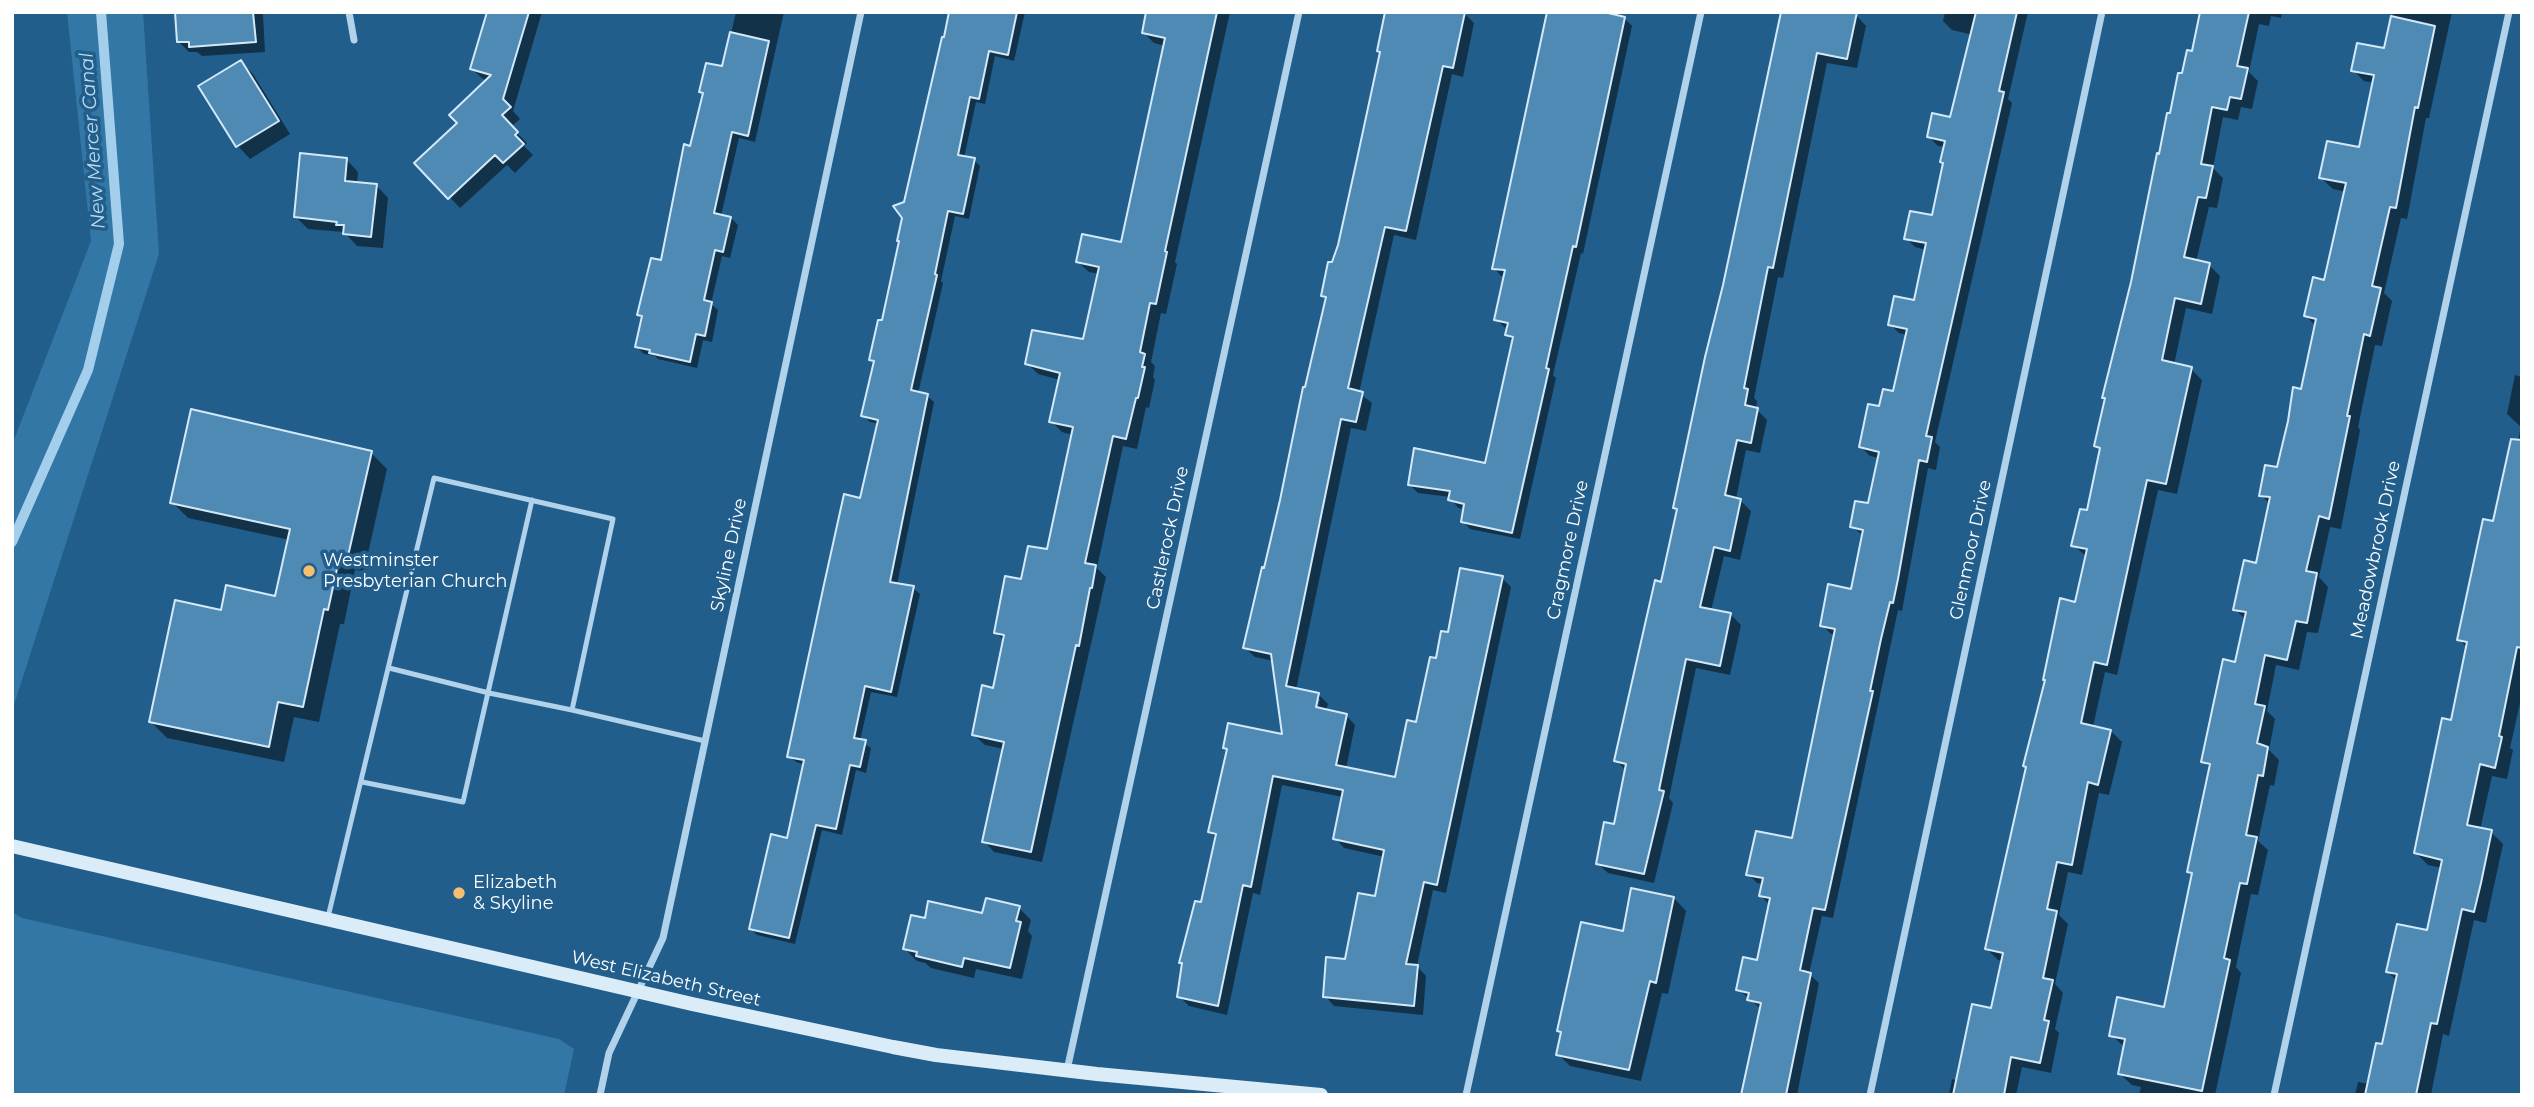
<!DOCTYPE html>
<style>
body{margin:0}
#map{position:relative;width:2534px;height:1107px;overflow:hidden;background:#225e8b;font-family:Montserrat,sans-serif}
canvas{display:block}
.frame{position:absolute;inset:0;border:14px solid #fff;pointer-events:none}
</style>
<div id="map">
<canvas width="2534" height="1107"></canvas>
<div class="frame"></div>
</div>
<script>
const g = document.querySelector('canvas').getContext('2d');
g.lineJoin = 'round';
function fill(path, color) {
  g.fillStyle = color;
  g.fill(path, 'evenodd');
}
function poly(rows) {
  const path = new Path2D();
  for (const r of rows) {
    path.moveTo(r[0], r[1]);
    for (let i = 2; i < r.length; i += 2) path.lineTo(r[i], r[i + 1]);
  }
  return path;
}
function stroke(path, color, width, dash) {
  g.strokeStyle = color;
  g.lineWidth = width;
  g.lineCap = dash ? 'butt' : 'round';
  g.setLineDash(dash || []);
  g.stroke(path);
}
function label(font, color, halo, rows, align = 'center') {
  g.font = font + ' Montserrat,sans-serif';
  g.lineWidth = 7;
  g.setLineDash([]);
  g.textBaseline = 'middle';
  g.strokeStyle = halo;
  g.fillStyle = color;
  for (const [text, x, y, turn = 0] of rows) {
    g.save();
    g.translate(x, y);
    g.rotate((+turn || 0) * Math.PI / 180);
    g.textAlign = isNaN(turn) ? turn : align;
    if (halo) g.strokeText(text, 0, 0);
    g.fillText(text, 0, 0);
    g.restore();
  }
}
const green = poly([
 [67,12,143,12,159,254,12,711,12,445,91,241],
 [12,912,22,918,559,1039,574,1049,564,1095,12,1095]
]);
const shadow = poly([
 [177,12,260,12,263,15,265,52,202,56,197,52,189,52,179,42],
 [489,12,542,12,513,111,520,119,511,127,527,143,524,146,533,155,515,173,507,165,460,208,417,163,459,123,488,81,483,79,472,69],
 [736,12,784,12,755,142,739,138,721,216,731,218,738,225,730,258,722,256,711,304,718,310,712,342,703,340,697,368,658,359,655,356,644,354,637,347,643,319,639,315,662,262,705,95,701,91,723,68],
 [950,12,1025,12,1014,61,995,56,985,104,976,102,964,158,974,160,980,166,969,219,955,216,941,281,943,283,918,394,927,396,934,402,897,585,913,588,920,594,897,697,871,692,860,741,871,748,866,773,856,770,842,835,822,830,795,944,757,935,751,929,789,840,805,765,796,762,789,756,862,500,879,424,870,422,863,415,875,363,871,359,883,322,901,242,906,204],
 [1147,12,1230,12,1175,262,1177,264,1166,314,1161,313,1151,362,1155,366,1153,377,1155,380,1149,408,1146,407,1137,449,1123,446,1097,568,1106,577,1042,862,994,852,984,841,1004,749,985,745,974,735,994,690,1004,641,996,632,1023,581,1048,551,1073,435,1062,432,1051,421,1060,380,1038,374,1027,363,1085,341,1099,274,1089,272,1078,262,1122,244,1165,46,1154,43,1144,33],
 [1388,12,1465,14,1474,23,1463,77,1452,74,1416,240,1394,235,1359,393,1372,403,1366,431,1351,428,1296,690,1318,694,1328,704,1326,711,1346,715,1355,725,1346,769,1396,779,1417,724,1437,660,1450,634,1502,578,1511,587,1446,893,1433,890,1417,966,1426,976,1423,1015,1334,1006,1325,996,1347,961,1376,898,1385,857,1344,848,1335,838,1343,797,1282,785,1260,895,1253,893,1227,1015,1189,1006,1179,996,1183,965,1181,962,1190,920,1192,921,1202,904,1217,839,1210,832,1228,750,1225,748,1284,736,1274,661,1255,657,1245,648,1266,570,1327,299,1323,295,1334,265,1358,160],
 [1316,699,1320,699,1316,716,1313,716],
 [1783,12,1856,15,1866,26,1857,68,1827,63,1783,278,1778,277,1754,398,1757,401,1756,409,1767,420,1760,453,1746,450,1736,499,1740,500,1751,511,1740,560,1724,556,1711,611,1731,615,1741,625,1730,675,1696,668,1669,798,1673,803,1654,883,1608,873,1597,863,1615,826,1627,771,1616,761,1662,584],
 [1945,12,2028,12,2008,99,2012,103,1935,442,1940,447,1936,470,1928,468,1902,611,1898,610,1833,918,1822,916,1809,974,1819,983,1797,1095,1744,1095,1761,1009,1738,989,1758,962,1770,905,1761,896,1763,884,1757,883,1748,874,1793,840,1836,635,1831,634,1822,625,1852,591,1864,536,1852,527,1869,506,1879,458,1870,456,1861,447,1880,408,1895,393,1907,335,1899,333,1890,324,1915,302,1926,250,1915,247,1906,238,1933,218,1945,165,1945,147,1938,146,1929,137,1951,119,1973,35,1952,30,1943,21],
 [2202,12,2282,12,2281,18,2271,16,2269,26,2259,24,2249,72,2258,81,2252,109,2241,107,2238,120,2223,117,2213,168,2223,178,2217,208,2209,207,2196,262,2209,265,2220,276,2212,314,2186,308,2174,365,2191,369,2202,380,2177,494,2158,490,2117,675,2105,672,2093,727,2111,731,2122,742,2109,795,2099,793,2082,875,2068,872,2059,915,2068,924,2055,984,2063,993,2055,1029,2059,1033,2051,1073,2022,1067,2016,1095,1949,1095,1952,1079,1958,1081,1992,1010,2003,961,1998,960,1987,949,2076,604,2087,557,2073,545,2088,512,2101,451,2096,446,2106,400,2104,397,2133,283,2160,156,2183,76,2193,53],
 [2393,12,2452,12,2429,118,2426,118,2407,219,2401,218,2384,293,2392,301,2382,346,2375,345,2358,427,2360,430,2341,529,2330,527,2319,577,2328,587,2318,633,2307,632,2299,670,2276,665,2267,711,2275,719,2269,750,2279,760,2274,786,2270,785,2258,841,2268,850,2258,895,2251,894,2236,967,2241,973,2215,1095,2139,1095,2141,1087,2132,1085,2120,1074,2126,1048,2111,1035,2165,1009,2193,876,2189,872,2211,769,2203,761,2236,664,2246,620,2235,609,2258,565,2271,505,2261,495,2278,470,2302,391,2316,326,2306,316,2326,282,2346,192,2333,189,2321,178,2361,149,2374,83,2364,81,2353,70,2385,50],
 [1624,18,1632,26,1583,254,1581,253,1553,375,1556,378,1520,539,1470,529,1462,521,1465,509,1458,508,1450,497,1418,493,1410,485,1486,465,1513,341,1507,335,1508,328,1504,327,1496,319,1506,276,1501,276,1494,268],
 [241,62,253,74,290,134,250,159,238,146,201,87],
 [346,159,358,172,357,184,376,185,388,198,383,248,357,246,344,232,308,229,296,217],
 [2515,375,2522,377,2522,694,2510,748,2513,750,2507,779,2492,776,2480,830,2491,832,2503,844,2486,923,2474,920,2449,1036,2443,1034,2431,1095,2355,1095,2358,1082,2369,1084,2383,1047,2397,981,2388,972,2429,932,2442,868,2428,865,2416,853,2452,722,2468,649,2459,639,2494,524,2508,487,2521,427,2507,414],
 [371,453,387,469,364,571,355,570,344,624,340,624,319,722,294,717,284,762,167,738,151,722,222,612,277,598,290,540,188,518,172,502],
 [1674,898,1686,911,1668,994,1662,993,1641,1081,1570,1066,1558,1054,1562,1034,1559,1031,1625,933],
 [1019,908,1031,920,1028,931,1032,936,1022,979,976,969,974,978,931,968,925,963,917,961,905,949,926,920,983,915]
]);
const stream = poly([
 [12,542,88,370,119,244,101,12]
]);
const building = poly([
 [175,12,253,12,256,42,189,47,189,42,177,42,175,12],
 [487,12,529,12,503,99,511,107,502,115,518,132,515,135,524,144,503,163,495,155,448,199,414,163,457,123,449,115,491,75,470,69,487,12],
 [949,12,1017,12,1008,55,989,51,979,99,970,97,958,155,975,158,963,214,948,211,935,274,937,275,911,390,928,394,890,582,914,586,891,692,865,686,854,738,866,740,860,767,850,765,836,829,816,825,789,938,749,929,771,834,787,838,804,760,787,757,823,589,844,494,860,498,878,420,861,416,874,361,869,360,878,320,882,320,899,241,897,241,902,218,893,206,904,202,942,37,944,37,949,12],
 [1146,12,1217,12,1165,251,1167,252,1156,304,1150,303,1140,352,1145,354,1142,367,1145,367,1138,398,1136,398,1126,439,1113,436,1085,563,1096,565,1092,588,1090,588,1079,646,1076,645,1031,852,982,842,1004,742,972,735,982,685,993,688,1004,635,994,633,1005,576,1021,579,1028,546,1047,549,1073,427,1049,422,1060,373,1025,364,1032,330,1083,339,1099,267,1076,262,1082,234,1121,242,1165,38,1142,33,1146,12],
 [1385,12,1465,12,1453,68,1443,66,1406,231,1385,227,1348,388,1363,392,1356,422,1341,419,1286,686,1319,693,1316,707,1347,714,1336,765,1395,777,1407,720,1416,722,1430,657,1436,658,1441,631,1448,632,1460,568,1503,576,1437,885,1424,882,1406,964,1418,965,1414,1006,1323,997,1326,957,1345,959,1358,893,1375,896,1384,850,1333,839,1343,790,1273,776,1251,887,1243,885,1218,1006,1177,997,1182,963,1179,963,1195,901,1201,902,1216,834,1208,832,1227,749,1223,748,1228,723,1282,734,1271,654,1243,648,1262,567,1264,568,1280,500,1303,387,1305,387,1315,344,1326,297,1321,296,1328,262,1332,262,1338,245,1357,159,1380,52,1377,51,1385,12],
 [1547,12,1604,12,1625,17,1576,247,1573,246,1546,368,1549,369,1512,533,1461,522,1464,504,1448,500,1450,491,1408,485,1414,448,1485,463,1513,337,1505,335,1508,323,1494,320,1505,270,1492,269,1547,12],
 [1781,12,1857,12,1847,59,1817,53,1773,268,1768,267,1744,388,1748,389,1745,405,1758,408,1751,443,1737,440,1725,495,1741,499,1730,551,1714,547,1700,607,1731,613,1720,666,1686,659,1659,790,1664,791,1644,874,1596,864,1604,822,1614,824,1626,764,1614,761,1655,580,1661,582,1677,509,1673,508,1705,357,1723,285,1781,12],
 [1976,12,2017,12,1999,91,2004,92,1926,436,1932,437,1927,462,1919,460,1898,579,1893,603,1890,602,1881,639,1870,691,1873,691,1825,910,1813,908,1800,970,1811,973,1786,1095,1741,1095,1761,1003,1747,1000,1749,993,1736,990,1743,957,1757,960,1770,898,1759,896,1763,878,1746,875,1756,831,1792,838,1835,629,1820,626,1828,584,1851,589,1863,530,1850,527,1855,501,1868,503,1879,452,1859,447,1868,404,1879,406,1883,389,1893,391,1907,329,1888,325,1894,296,1914,300,1926,243,1904,239,1910,211,1932,215,1943,163,1940,162,1945,141,1927,137,1932,113,1950,117,1976,12],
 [2200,12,2249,12,2237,66,2248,68,2241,99,2230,97,2227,110,2212,107,2201,164,2213,166,2206,198,2198,197,2184,257,2210,263,2201,304,2175,298,2162,360,2192,367,2166,484,2147,480,2107,665,2094,662,2081,723,2111,730,2098,785,2088,782,2072,865,2057,862,2047,909,2057,911,2043,978,2053,980,2044,1020,2049,1021,2040,1063,2011,1057,2004,1095,1953,1095,1972,1004,1991,1008,2003,953,1985,949,2026,767,2023,766,2045,680,2043,680,2060,598,2075,602,2087,549,2071,546,2080,509,2087,510,2100,448,2094,446,2105,398,2102,398,2131,282,2157,153,2159,154,2167,113,2170,113,2178,73,2182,73,2187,50,2192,51,2200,12],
 [2391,16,2435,26,2418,108,2415,107,2396,208,2390,207,2372,286,2381,288,2370,336,2364,334,2347,416,2350,416,2329,519,2319,516,2306,571,2317,573,2307,623,2296,621,2287,660,2265,655,2255,704,2265,706,2257,743,2268,747,2263,776,2258,775,2246,835,2257,837,2247,884,2240,883,2224,958,2230,960,2202,1091,2118,1074,2125,1039,2109,1036,2117,997,2164,1007,2192,873,2187,872,2210,764,2201,762,2223,659,2235,662,2246,612,2233,610,2244,560,2256,563,2270,497,2259,496,2265,465,2277,467,2288,421,2293,387,2301,389,2316,319,2304,316,2313,277,2324,280,2346,183,2319,178,2327,141,2359,147,2374,75,2351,71,2357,43,2384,48,2391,16],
 [730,32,769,41,748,136,732,132,714,213,731,217,723,252,715,250,704,300,712,302,705,336,696,334,690,362,649,353,650,350,635,347,642,316,637,315,651,258,661,260,684,144,690,146,703,93,699,92,706,63,722,66,730,32],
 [241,60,279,121,236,147,198,86,241,60],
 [300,153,347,158,345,181,377,184,371,237,343,234,344,225,336,225,337,222,294,217,300,153],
 [191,409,372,451,348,556,340,555,328,610,324,609,303,707,278,702,269,747,149,722,175,600,221,610,226,585,275,596,290,529,170,503,191,409],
 [2511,439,2522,440,2522,648,2517,647,2499,736,2502,737,2495,768,2480,764,2467,825,2492,830,2481,883,2474,912,2462,909,2437,1024,2431,1023,2416,1095,2365,1095,2376,1043,2382,1044,2397,974,2386,972,2397,924,2427,930,2442,860,2414,853,2442,718,2451,720,2467,642,2457,640,2483,519,2493,521,2511,439],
 [1631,888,1674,897,1656,983,1650,981,1629,1070,1556,1055,1561,1032,1557,1031,1581,922,1623,931,1631,888],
 [986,898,1020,906,1016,921,1021,922,1010,968,964,958,962,967,916,956,917,952,903,949,911,915,925,918,928,901,982,913,986,898]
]);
const lane = poly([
 [389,668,489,693,572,710],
 [362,782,463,802,532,500],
 [328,917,434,478,613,519,572,710,705,741]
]);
const street = poly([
 [349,12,354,40],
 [1067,1070,1299,12],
 [600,1095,609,1053,663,938,861,12],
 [1466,1095,1701,12],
 [1870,1095,2102,12],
 [2274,1095,2509,12]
]);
const secondary = poly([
 [12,846,692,1004,893,1047,936,1055,1097,1074,1321,1095]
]);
const markers = [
 [309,571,7,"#f7be72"],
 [459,893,7,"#f7be72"]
];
const streetNames = [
 ["Castlerock Drive",1168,538,-78],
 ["Cragmore Drive",1568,550,-78],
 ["Glenmoor Drive",1971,550,-78],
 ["Meadowbrook Drive",2376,550,-78],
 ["Skyline Drive",729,555,-78],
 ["West Elizabeth Street",666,979,13]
];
const poiNames = [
 ["Westminster",323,561],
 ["Presbyterian Church",323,582],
 ["Elizabeth",473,883],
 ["& Skyline",473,904]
];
const waterNames = [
 ["New Mercer Canal",93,141,-94]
];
fill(green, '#3377a6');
fill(shadow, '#0007');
stroke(stream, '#a4cfec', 10);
fill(building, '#4f8ab4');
stroke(building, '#d4e9f8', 2);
stroke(lane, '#b0d2eb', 5);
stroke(street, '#b0d2eb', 7);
stroke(secondary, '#dbecf9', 14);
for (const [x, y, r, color] of markers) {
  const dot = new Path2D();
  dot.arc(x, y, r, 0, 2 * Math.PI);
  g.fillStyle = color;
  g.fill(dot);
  stroke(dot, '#225e8b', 2.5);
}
label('18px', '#fff', '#225e8b', streetNames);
label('18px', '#fff', '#225e8b', poiNames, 'left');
label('italic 19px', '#bbdcf2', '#225e8b', waterNames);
</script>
